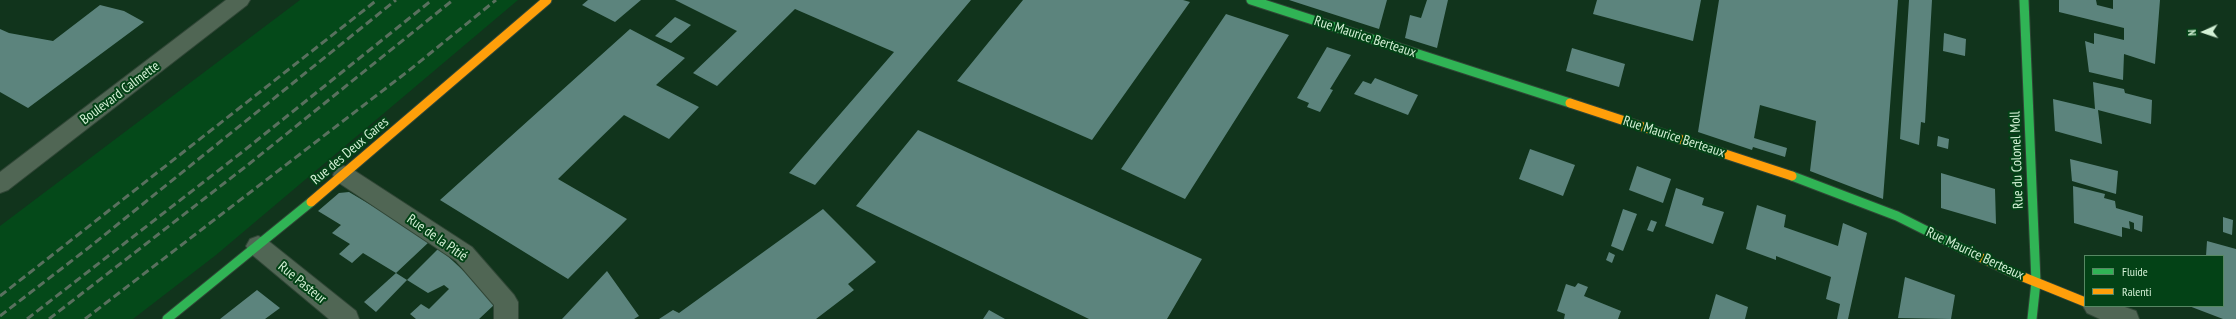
<!DOCTYPE html>
<meta charset="utf-8">
<style>
body{margin:0}
#map{position:relative;width:2236px;height:319px;overflow:hidden;background:#11341c;font-family:"PT Sans Narrow",sans-serif}
canvas{display:block}
.legend{position:absolute;left:2084px;top:255px;width:140px;height:52px;box-sizing:border-box;background:#034216;border:1px solid #578863;margin:0;padding:5px 7px;list-style:none;font-size:12px;color:#d4f1d6}
.legend li{display:flex;align-items:center;gap:8px;height:20px}
.legend b{width:20px;border:1px solid #578863}
.north{position:absolute;left:2184px;top:12px;width:40px;height:40px;-webkit-text-stroke:3px #034216;paint-order:stroke;rotate:267deg;font-size:11px;font-weight:700;line-height:16px;text-align:center;color:#d4f1d6}
.north::after{content:'';display:block;margin:auto;width:14px;height:18px;background:#d4f1d6;clip-path:polygon(50% 0,100% 100%,50% 72%,0 100%)}
</style>
<div id="map">
<canvas width="2236" height="319"></canvas>
<ul class="legend">
<li><b style="height:5px;background:#30b455"></b>Fluide</li>
<li><b style="height:5px;background:#ff9f0a"></b>Ralenti</li>
</ul>
<div class="north">N</div>
</div>
<script>
const g = document.querySelector('canvas').getContext('2d');
g.lineJoin = 'round';
function fill(path, color) {
  g.fillStyle = color;
  g.fill(path, 'evenodd');
}
function poly(rows) {
  const path = new Path2D();
  for (const r of rows) {
    path.moveTo(r[0], r[1]);
    for (let i = 2; i < r.length; i += 2) path.lineTo(r[i], r[i + 1]);
  }
  return path;
}
function stroke(path, color, width, dash) {
  g.strokeStyle = color;
  g.lineWidth = width;
  g.lineCap = dash ? 'butt' : 'round';
  g.setLineDash(dash || []);
  g.stroke(path);
}
function label(font, color, halo, rows, align = 'center') {
  g.font = font + ' "PT Sans Narrow",sans-serif';
  g.lineWidth = 4;
  g.setLineDash([]);
  g.textBaseline = 'middle';
  g.strokeStyle = halo;
  g.fillStyle = color;
  for (const [text, x, y, turn = 0] of rows) {
    g.save();
    g.translate(x, y);
    g.rotate((+turn || 0) * Math.PI / 180);
    g.textAlign = isNaN(turn) ? turn : align;
    if (halo) g.strokeText(text, 0, 0);
    g.fillText(text, 0, 0);
    g.restore();
  }
}
const built = poly([
 [300,0,518,0,216,255,133,319,0,319,0,226]
]);
const building = poly([
 [588,0,641,0,615,22,582,5],
 [675,0,971,0,815,185,789,173,894,52,795,9,717,86,693,73,737,31],
 [1023,0,1183,0,1190,2,1092,140,957,81],
 [1289,0,1387,0,1379,29],
 [1427,0,1448,0,1437,48,1405,38,1410,15,1421,18],
 [1597,0,1701,0,1693,41,1593,14],
 [1719,0,1898,0,1883,199,1810,171,1816,121,1760,105,1754,138,1787,148,1785,157,1753,147,1752,150,1698,132],
 [1909,0,1932,0,1925,123,1921,122,1919,145,1900,139],
 [2059,0,2096,0,2097,5,2113,9,2113,0,2160,0,2155,64,2124,54,2123,80,2089,72,2085,41,2094,44,2094,33,2124,40,2124,28,2059,12],
 [100,5,124,11,144,22,28,108,0,92,0,29,9,33,53,41],
 [1226,14,1289,35,1185,199,1121,169],
 [675,17,691,25,671,43,655,36],
 [630,29,685,58,656,85,699,107,669,139,624,115,558,179,627,219,568,279,440,200],
 [1944,33,1966,39,1965,56,1943,51],
 [1327,47,1351,55,1330,89,1333,90,1320,112,1307,107,1309,103,1297,98],
 [1572,48,1625,64,1619,87,1566,71],
 [1375,78,1418,95,1408,115,1354,94,1363,81,1371,84],
 [2093,82,2124,89,2125,93,2152,100,2151,124,2098,110,2102,144,2055,131,2053,99,2095,109],
 [918,130,1202,259,1167,319,1089,319,856,206],
 [1938,136,1949,139,1948,149,1937,146],
 [1530,149,1575,165,1563,196,1519,179],
 [2070,159,2118,171,2116,194,2072,181],
 [1637,166,1671,179,1663,203,1629,190],
 [1941,173,1995,189,1996,224,1941,208],
 [2073,186,2105,194,2104,198,2115,201,2116,208,2143,216,2142,232,2134,229,2134,223,2129,221,2130,229,2122,227,2122,237,2074,223],
 [1676,188,1704,198,1702,205,1724,212,1713,244,1665,226],
 [349,192,398,221,429,242,396,273,363,253,352,263,339,254,350,244,332,233,341,225,318,211,339,193],
 [1757,205,1786,215,1784,227,1838,246,1843,223,1867,233,1848,319,1837,319,1840,304,1826,299,1831,277,1776,256,1776,260,1746,249],
 [823,209,876,262,848,284,854,290,816,319,659,319,673,310,679,313],
 [1623,209,1637,214,1623,251,1611,246],
 [2223,217,2233,220,2232,235,2223,232],
 [1651,220,1657,222,1653,232,1647,230],
 [2207,241,2236,249,2236,319,2223,319,2189,306,2223,306,2223,256,2206,256],
 [439,248,483,289,494,305,479,319,416,319,410,314,421,304,429,309,449,289,444,285,428,293,407,280],
 [1609,252,1615,255,1612,263,1606,260],
 [607,271,639,316,634,319,562,319],
 [396,273,407,280,376,312,364,302],
 [1905,277,1955,295,1951,319,1898,318],
 [1578,283,1588,287,1584,296,1621,311,1618,319,1564,319,1565,314,1557,311,1566,284,1575,287],
 [257,290,280,308,265,319,220,319],
 [1716,294,1748,307,1745,319,1709,319],
 [989,310,1005,319,983,319]
]);
const street = poly([
 [226,0,250,0,247,5,8,190,0,193,0,172,226,0],
 [344,166,352,169,472,247,514,295,518,302,518,319,494,319,494,305,456,261,336,181,333,175,336,169,344,166],
 [258,236,266,239,356,311,359,319,329,319,250,253,246,246,250,239,258,236],
 [2085,302,2085,306,2122,306,2136,311,2139,319,2100,319,2087,313,2083,306,2085,302]
]);
const fast = poly([
 [1251,0,1570,103],
 [2024,0,2036,282,2032,319],
 [1792,176,1897,216,1963,249],
 [167,319,311,202]
]);
const slow = poly([
 [1570,103,1792,176],
 [311,202,547,0],
 [1963,249,2011,272,2085,302]
]);
const rail = poly([
 [0,296,377,0],
 [0,316,87,249,396,0],
 [27,319,241,153,432,0],
 [49,319,249,164,453,0],
 [85,319,407,72,496,0]
]);
const streetNames = [
 ["Rue Maurice Berteaux",1365,37,18],
 ["Boulevard Calmette",120,93,-37],
 ["Rue Maurice Berteaux",1674,137,18],
 ["Rue des Deux Gares",350,151,-40],
 ["Rue du Colonel Moll",2017,160,-92],
 ["Rue de la Pitié",437,238,35],
 ["Rue Maurice Berteaux",1975,254,25],
 ["Rue Pasteur",302,283,39]
];
fill(built, '#044919');
fill(building, '#5c847d');
stroke(street, '#304636', 2);
stroke(fast, '#304636', 11);
stroke(slow, '#304636', 11);
fill(street, '#506654');
stroke(fast, '#30b455', 9);
stroke(slow, '#ff9f0a', 9);
stroke(rail, '#59705e', 3, [8, 4]);
label('14px', '#d4f1d6', '#034216', streetNames);
</script>
